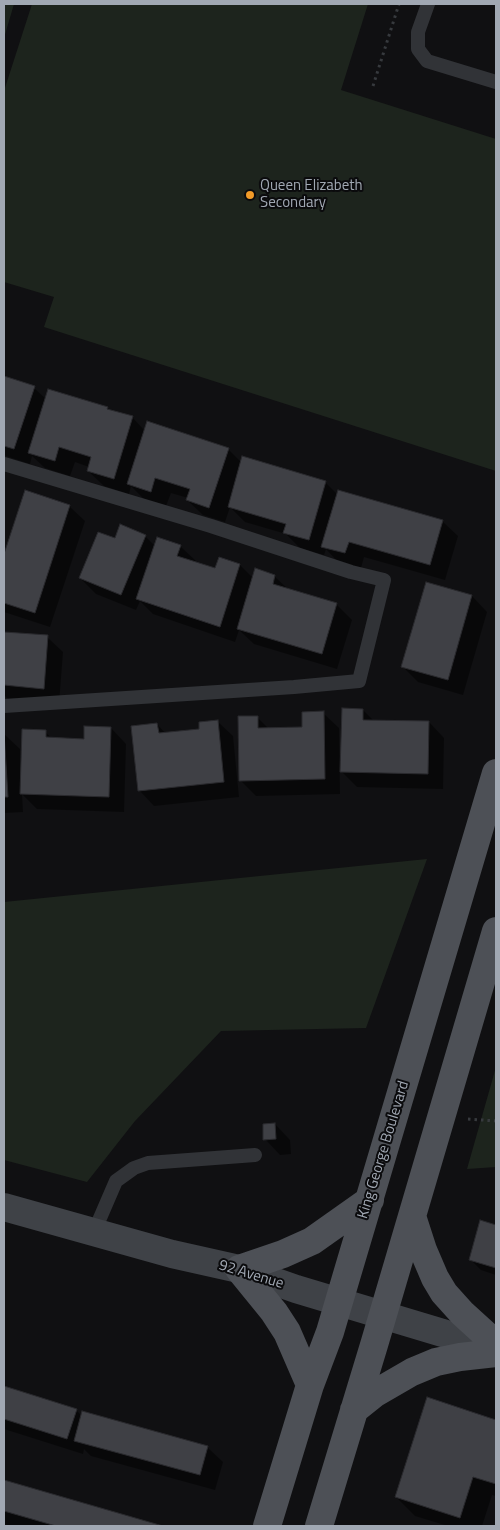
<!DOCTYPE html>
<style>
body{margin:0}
#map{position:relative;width:500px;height:1530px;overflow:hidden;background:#101012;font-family:"Titillium Web",sans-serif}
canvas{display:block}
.frame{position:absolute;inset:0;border:5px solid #a1a8b3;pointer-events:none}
</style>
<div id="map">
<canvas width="500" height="1530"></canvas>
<div class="frame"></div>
</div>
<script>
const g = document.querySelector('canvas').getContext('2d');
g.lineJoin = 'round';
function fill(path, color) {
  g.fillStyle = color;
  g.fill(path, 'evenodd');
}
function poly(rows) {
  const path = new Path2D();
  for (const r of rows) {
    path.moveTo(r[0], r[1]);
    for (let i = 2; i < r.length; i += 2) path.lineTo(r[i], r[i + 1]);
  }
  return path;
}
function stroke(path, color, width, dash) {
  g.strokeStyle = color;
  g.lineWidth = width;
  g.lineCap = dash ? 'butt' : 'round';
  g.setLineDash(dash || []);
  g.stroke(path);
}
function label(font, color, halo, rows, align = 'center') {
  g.font = font + ' "Titillium Web",sans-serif';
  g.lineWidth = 4;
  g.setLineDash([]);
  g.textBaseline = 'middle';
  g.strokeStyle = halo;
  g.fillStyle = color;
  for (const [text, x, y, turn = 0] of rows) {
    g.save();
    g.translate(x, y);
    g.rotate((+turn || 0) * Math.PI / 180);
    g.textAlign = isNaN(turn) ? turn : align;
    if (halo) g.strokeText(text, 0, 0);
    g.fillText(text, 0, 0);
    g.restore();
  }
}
const green = poly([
 [4,4,14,4,4,38],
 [32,4,368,4,341,90,496,139,496,471,44,327,54,297,4,282,4,91],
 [427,859,366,1028,221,1031,135,1121,87,1182,4,1160,4,902],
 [496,1067,496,1167,467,1169]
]);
const shadow = poly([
 [4,378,34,388,46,399,107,408,110,411,132,417,145,431,228,449,242,463,325,482,338,495,442,521,458,536,445,580,364,557,361,568,338,562,326,549,324,555,300,548,286,534,245,522,230,507,225,522,203,515,187,500,188,498,171,493,166,506,144,499,131,486,129,494,104,486,88,471,89,467,75,462,70,476,45,468,32,456,30,464,6,456,4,454],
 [25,491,69,506,85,521,50,627,4,612,4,558],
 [145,536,155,546,180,546,196,561,195,563,216,570,220,558,240,565,253,578,274,576,289,590,336,604,352,620,337,669,254,644,239,630,235,642,153,614,140,601,136,610,96,594,80,578,115,540],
 [426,583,472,596,487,612,463,695,418,682,402,666],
 [4,633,47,637,63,652,59,704,8,699,4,695],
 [363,710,374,721,429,722,444,738,443,789,357,787,341,771],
 [323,713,339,728,340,794,256,796,240,780,257,717,269,729,304,728],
 [217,721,233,736,239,797,154,806,139,790,157,724,166,734,201,730],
 [111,728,126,744,124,812,37,809,22,794,23,812,4,813,4,734,20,749,21,767,23,767,45,732,53,739,85,740],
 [275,1124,290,1140,291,1154,280,1155,265,1139],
 [481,1222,496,1226,496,1275,481,1270,470,1259],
 [4,1387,76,1410,82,1416,207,1447,223,1462,215,1490,91,1456,84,1449,83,1454,4,1429],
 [428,1399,496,1421,496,1496,492,1495,482,1526,448,1526,415,1516,396,1497],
 [4,1481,158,1526,12,1526,4,1524]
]);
const building = poly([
 [4,376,35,386,14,449,4,446,4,376],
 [48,389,108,407,107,409,133,416,114,479,87,471,91,457,59,447,55,461,28,453,48,389],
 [147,421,229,448,209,508,186,500,190,489,155,478,151,492,127,484,147,421],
 [242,456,326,481,309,540,283,533,286,524,228,507,242,456],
 [25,490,70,505,35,613,4,603,4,554,25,490],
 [338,490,443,520,430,565,349,542,345,553,321,547,338,490],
 [120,524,146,535,121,595,79,578,98,532,115,538,120,524],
 [157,537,181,545,177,556,215,568,219,557,240,564,220,627,136,599,157,537],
 [255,568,275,575,273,584,337,603,322,654,237,629,255,568],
 [426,582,472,595,448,680,401,667,426,582],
 [4,632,48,635,44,689,4,685,4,632],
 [342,708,363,709,363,720,429,721,428,774,340,772,342,708],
 [324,711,325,779,239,781,238,716,258,716,258,728,302,727,302,712,324,711],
 [218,720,224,782,138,791,131,726,157,723,159,733,199,729,199,722,218,720],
 [84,726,111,727,109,797,20,794,22,729,46,730,46,737,84,739,84,726],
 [4,732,8,797,4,797,4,732],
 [275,1123,276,1139,263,1140,263,1124,275,1123],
 [480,1220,496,1225,496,1268,469,1260,480,1220],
 [4,1386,77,1409,67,1439,4,1419,4,1386],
 [427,1397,496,1420,496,1484,473,1477,460,1518,395,1497,427,1397],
 [82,1411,208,1446,200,1475,74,1441,82,1411],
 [4,1480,163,1526,56,1526,4,1511,4,1480]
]);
const path = poly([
 [373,86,399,4],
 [468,1119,496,1121]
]);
const service = poly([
 [428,4,418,32,418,49,427,61,496,82],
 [4,464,211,526,351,572,384,580,359,681,294,687,4,706],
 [94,1232,116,1181,134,1168,148,1163,255,1155]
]);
const secondary = poly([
 [4,1207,172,1254,239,1269,296,1289,496,1349]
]);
const primary = poly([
 [412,1216,423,1250,435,1278,444,1293,462,1313,496,1344],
 [310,1385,287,1332,274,1312,239,1269,283,1254,312,1241,370,1200],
 [354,1410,374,1394,412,1372,436,1362,460,1357,496,1353],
 [267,1526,310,1385,330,1332,348,1271,496,773],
 [319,1526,374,1345,496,931]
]);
const markers = [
 [250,195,5,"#f19b28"]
];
const poiNames = [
 ["Queen Elizabeth",260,186],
 ["Secondary",260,203]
];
const streetNames = [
 ["King George Boulevard",384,1150,-73],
 ["92 Avenue",251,1275,17]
];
fill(green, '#1d241d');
fill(shadow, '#0007');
fill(building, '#3f4045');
stroke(building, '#2a2a2e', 1);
stroke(path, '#373a3e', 3, [2.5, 4]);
stroke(service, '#313337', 14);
stroke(secondary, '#3f4247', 28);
stroke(primary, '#4d5056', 28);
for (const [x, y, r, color] of markers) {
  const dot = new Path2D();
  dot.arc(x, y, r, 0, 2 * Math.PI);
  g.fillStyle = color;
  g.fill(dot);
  stroke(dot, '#0b0b0d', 2);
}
label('15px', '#a1a8b3', '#0b0b0d', poiNames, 'left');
label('15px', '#a1a8b3', '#0b0b0d', streetNames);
</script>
